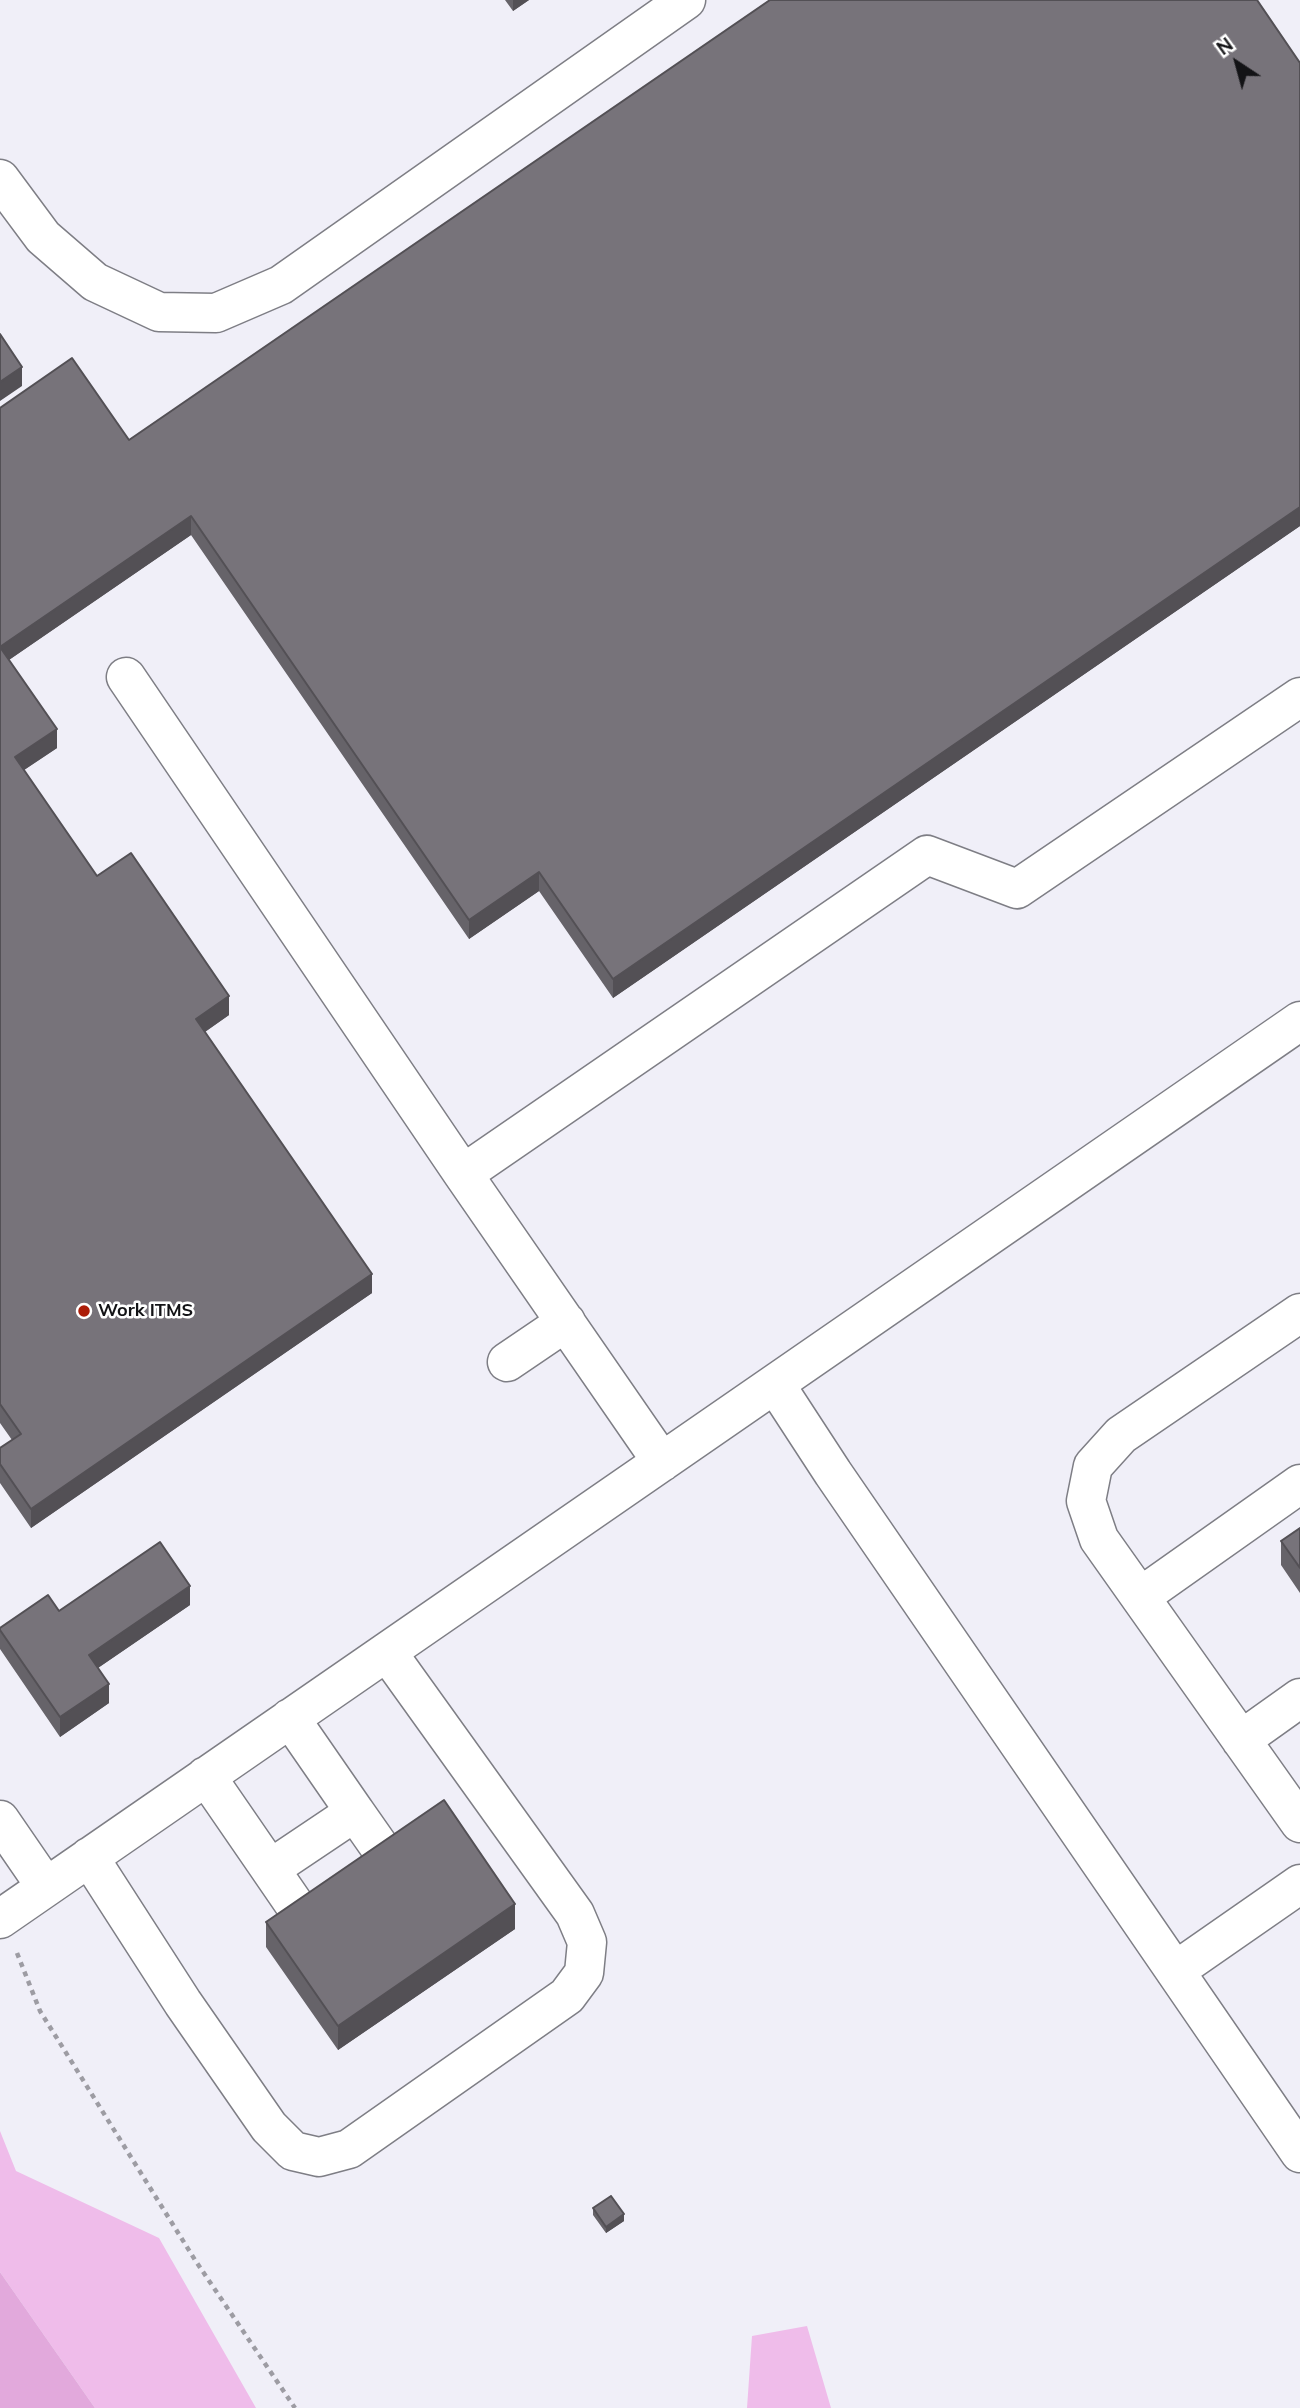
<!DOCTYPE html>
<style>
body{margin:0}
#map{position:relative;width:1300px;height:2408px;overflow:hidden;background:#f0eff8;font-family:Mulish,sans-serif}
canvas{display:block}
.north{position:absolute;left:1202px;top:28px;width:70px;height:70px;-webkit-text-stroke:5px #fff;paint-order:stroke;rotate:324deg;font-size:19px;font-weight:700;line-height:28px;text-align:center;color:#131316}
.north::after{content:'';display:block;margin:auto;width:24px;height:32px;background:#131316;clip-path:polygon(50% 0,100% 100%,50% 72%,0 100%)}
</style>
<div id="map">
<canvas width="1300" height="2408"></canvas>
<div class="north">N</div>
</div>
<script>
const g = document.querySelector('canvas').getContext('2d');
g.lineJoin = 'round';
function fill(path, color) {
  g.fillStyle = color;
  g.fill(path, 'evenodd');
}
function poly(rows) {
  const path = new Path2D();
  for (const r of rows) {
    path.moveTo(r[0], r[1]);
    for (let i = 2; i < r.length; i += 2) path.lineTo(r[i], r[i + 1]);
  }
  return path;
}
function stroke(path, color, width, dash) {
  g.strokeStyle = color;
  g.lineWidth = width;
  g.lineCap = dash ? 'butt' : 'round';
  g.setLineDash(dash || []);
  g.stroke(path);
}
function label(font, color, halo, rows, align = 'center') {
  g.font = font + ' Mulish,sans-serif';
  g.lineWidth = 5;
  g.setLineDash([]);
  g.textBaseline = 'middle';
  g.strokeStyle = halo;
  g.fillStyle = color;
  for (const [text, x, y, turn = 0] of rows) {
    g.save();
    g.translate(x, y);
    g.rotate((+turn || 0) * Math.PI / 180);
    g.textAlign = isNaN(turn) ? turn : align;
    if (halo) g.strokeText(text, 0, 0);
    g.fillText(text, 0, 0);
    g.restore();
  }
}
const green = poly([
 [0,2131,16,2171,159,2238,256,2408,95,2408,0,2272],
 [807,2326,831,2408,747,2408,752,2336]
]);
const forest = poly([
 [0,2272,95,2408,0,2408]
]);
const path = poly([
 [17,1953,40,2011,195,2260,295,2408]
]);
const minor = poly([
 [0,179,43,237,95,282,159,312,216,313,281,285,686,0],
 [126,677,463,1174,662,1462],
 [463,1174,927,855,1017,889,1300,697],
 [1300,1313,1121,1435,1093,1466,1086,1501,1099,1539,1300,1823],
 [507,1362,566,1322],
 [775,1384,833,1473,1300,2153],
 [1140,1597,1300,1484],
 [1241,1740,1300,1698],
 [206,1776,270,1869,355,1812,290,1718],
 [355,1812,390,1862],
 [0,1820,46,1887],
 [89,1857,183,2003,269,2127,293,2151,319,2157,349,2149,567,1996,584,1973,587,1942,575,1914,387,1652],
 [270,1869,305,1920],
 [0,1919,1300,1021],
 [1175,1971,1300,1884]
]);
const wall = poly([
 [505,0,529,0,513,11],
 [1300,63,1300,526,613,998,539,891,469,939,191,535,9,660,57,748,24,770,97,876,229,1015,205,1032,372,1293,31,1528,0,1483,0,1448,12,1440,0,1423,0,408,129,440],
 [1300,1528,1300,1593,1281,1565,1281,1541],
 [190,1605,98,1668,109,1703,60,1737,0,1649,0,1628,59,1611],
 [266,1922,515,1929,338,2050,266,1947],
 [593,2208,624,2221,606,2233,593,2215]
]);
const shadedWall = poly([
 [513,0,529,0,513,11],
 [22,367,22,386,0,401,0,382],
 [1300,507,1300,526,613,998,613,979],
 [191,516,191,535,0,666,0,647],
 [57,729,57,748,15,776,15,757],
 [539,872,539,891,469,939,469,920],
 [229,996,229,1015,196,1038,196,1019],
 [372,1274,372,1293,31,1528,31,1509],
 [190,1586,190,1605,89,1674,89,1655],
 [109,1684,109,1703,60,1737,60,1717],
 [515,1904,515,1929,338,2050,338,2026],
 [624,2214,624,2221,606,2233,606,2227]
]);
const building = poly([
 [770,0,1257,0,1300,63,1300,507,613,979,539,872,469,920,191,516,0,647,57,729,15,757,97,876,131,853,229,996,196,1019,372,1274,31,1509,0,1464,0,1448,21,1434,0,1404,0,408,72,358,129,440,770,0],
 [0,334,22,367,0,382,0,334],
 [1300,1528,1300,1568,1281,1541,1300,1528],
 [160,1542,190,1586,89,1655,109,1684,60,1717,0,1630,0,1628,48,1595,59,1611,160,1542],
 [444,1800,515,1904,338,2026,266,1922,444,1800],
 [611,2196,624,2214,606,2227,593,2208,611,2196]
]);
const markers = [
 [84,1311,7,"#ac1d08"]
];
const poiNames = [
 ["Work ITMS",98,1311]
];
fill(green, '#efbcea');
fill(forest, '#e2a9dc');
stroke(minor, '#7e7e85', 41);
stroke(path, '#9d9ca3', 4.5, [5, 5]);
stroke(minor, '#fff', 38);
fill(wall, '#666369');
fill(shadedWall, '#535055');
fill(building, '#77737a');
stroke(building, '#535055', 2);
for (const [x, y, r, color] of markers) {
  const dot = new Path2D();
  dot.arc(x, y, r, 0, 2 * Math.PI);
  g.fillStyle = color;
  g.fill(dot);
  stroke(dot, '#fff', 2.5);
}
label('bold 18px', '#131316', '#fff', poiNames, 'left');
</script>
